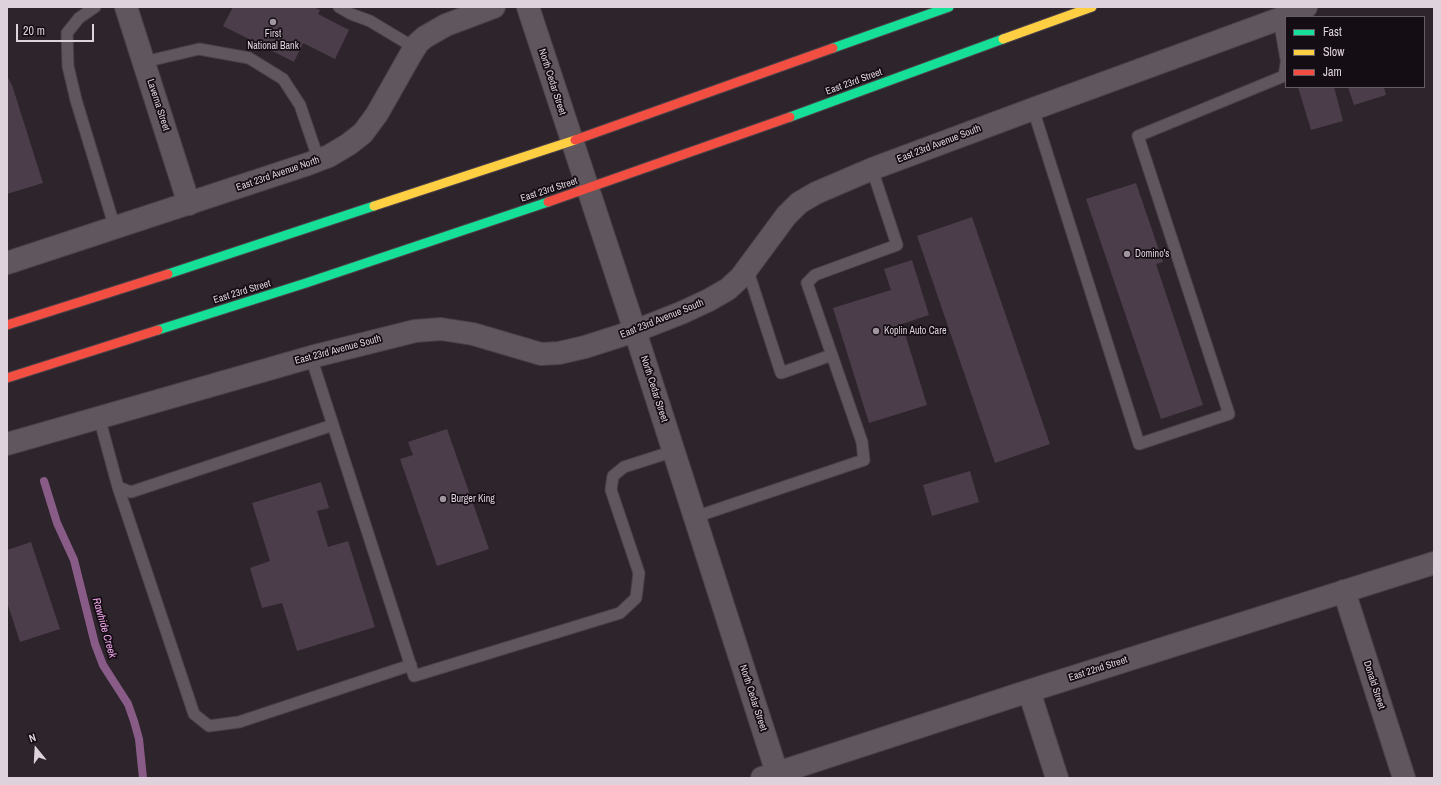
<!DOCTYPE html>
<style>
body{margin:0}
#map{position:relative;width:1441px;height:785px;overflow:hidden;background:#2e242c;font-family:"Archivo Narrow",sans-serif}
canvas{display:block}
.frame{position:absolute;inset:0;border:8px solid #ded3dd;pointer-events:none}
.legend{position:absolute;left:1285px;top:16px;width:140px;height:72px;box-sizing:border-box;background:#150d14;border:1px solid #655c64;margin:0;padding:5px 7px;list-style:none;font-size:12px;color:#ded3dd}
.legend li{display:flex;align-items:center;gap:8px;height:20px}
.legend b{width:20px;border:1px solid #655c64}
.north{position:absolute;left:16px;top:729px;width:40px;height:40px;-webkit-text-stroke:3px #150d14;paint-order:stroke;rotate:342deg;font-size:11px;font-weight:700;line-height:16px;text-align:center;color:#ded3dd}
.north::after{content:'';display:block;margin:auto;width:14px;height:18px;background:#ded3dd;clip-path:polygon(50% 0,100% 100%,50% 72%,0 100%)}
.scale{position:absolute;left:16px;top:24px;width:78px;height:18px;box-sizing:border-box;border:2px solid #ded3dd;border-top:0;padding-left:5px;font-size:12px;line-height:14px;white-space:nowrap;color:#ded3dd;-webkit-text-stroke:3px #150d14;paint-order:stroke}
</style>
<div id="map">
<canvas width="1441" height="785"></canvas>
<div class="frame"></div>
<ul class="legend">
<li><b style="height:5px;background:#16e098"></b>Fast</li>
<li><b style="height:5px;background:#ffcf43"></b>Slow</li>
<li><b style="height:5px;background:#f24e42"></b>Jam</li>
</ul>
<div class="north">N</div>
<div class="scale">20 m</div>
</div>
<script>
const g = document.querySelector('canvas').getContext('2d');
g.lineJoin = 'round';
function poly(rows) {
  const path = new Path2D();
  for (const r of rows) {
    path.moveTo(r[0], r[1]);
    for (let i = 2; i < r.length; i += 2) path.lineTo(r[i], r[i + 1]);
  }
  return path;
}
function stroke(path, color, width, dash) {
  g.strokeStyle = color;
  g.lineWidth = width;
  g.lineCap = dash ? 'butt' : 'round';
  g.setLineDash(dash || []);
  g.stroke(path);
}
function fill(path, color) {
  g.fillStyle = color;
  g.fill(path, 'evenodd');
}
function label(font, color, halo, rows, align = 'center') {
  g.font = font + ' "Archivo Narrow",sans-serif';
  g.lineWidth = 3.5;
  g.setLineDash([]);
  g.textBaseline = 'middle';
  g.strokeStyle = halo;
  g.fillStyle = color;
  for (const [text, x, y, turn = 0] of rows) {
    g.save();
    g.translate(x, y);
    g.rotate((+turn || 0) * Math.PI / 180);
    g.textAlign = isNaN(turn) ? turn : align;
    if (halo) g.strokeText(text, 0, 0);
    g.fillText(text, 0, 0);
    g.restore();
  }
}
const stream = poly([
 [44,481,57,523,74,560,95,644,103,665,128,704,134,721,139,739,143,778]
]);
const building = poly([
 [233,7,313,7,320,10,318,14,349,30,335,59,303,43,294,62,223,26],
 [7,76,12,85,43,183,7,194],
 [1298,87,1334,87,1343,121,1311,130],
 [1348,87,1384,87,1386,95,1354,105],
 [1136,183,1163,262,1156,264,1203,405,1161,419,1086,199],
 [972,217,1050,444,995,463,917,236],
 [912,260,929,315,902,324,927,405,869,423,833,308,891,290,884,269],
 [447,429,489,549,437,566,400,459,413,455,408,442],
 [970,471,979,502,932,516,923,485],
 [321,482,329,508,317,511,328,547,348,541,375,627,297,651,282,603,262,608,250,568,270,561,252,503],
 [31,542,60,629,20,642,7,602,7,550]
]);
const lane = poly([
 [95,7,79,18,67,33,68,66,76,100,115,228],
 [339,7,351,14,370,21,415,48],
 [1279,19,1286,59],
 [144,62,199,49,249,58,283,79,300,105,319,161],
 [1033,109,1139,444,1229,414,1138,136,1284,76,1286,64],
 [747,268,781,373,832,355],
 [311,357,414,676,620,613,636,598,639,573,611,490,613,476,624,467,674,451],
 [99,417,118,487,131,492,333,425],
 [118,487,194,714,209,726,239,722,411,665],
 [695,517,864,460,862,442,807,283,815,275,897,245,872,169]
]);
const street = poly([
 [126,7,189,204],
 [528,7,635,331,777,773],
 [7,263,308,164,329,156,349,144,363,133,377,114,411,54,418,43,425,37,446,25,494,7],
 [7,444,311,357,415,331,441,329,473,334,541,354,559,353,585,347,635,331,681,313,709,300,728,289,741,277,786,216,799,203,816,193,872,169,1033,109,1279,19,1306,7],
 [1344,591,1404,778],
 [1029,691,1057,778],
 [762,778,1029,691,1434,563]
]);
const fast = poly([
 [833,48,949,7],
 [790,117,1003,39],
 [168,274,374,206],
 [158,330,306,283,548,202]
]);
const slow = poly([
 [1003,39,1092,7],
 [374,206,575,140]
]);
const jam = poly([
 [575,140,833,48],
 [548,202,790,117],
 [7,325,168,274],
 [7,378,158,330]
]);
const markers = [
 [273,22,4,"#a0969f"],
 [1127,254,4,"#a0969f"],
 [876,331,4,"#a0969f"],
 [443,499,4,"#a0969f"]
];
const poiNames = [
 ["First",273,34,"center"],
 ["National Bank",273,46,"center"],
 ["Domino's",1135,254],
 ["Koplin Auto Care",884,331],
 ["Burger King",451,499]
];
const streetNames = [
 ["North Cedar Street",552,82,72],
 ["East 23rd Street",854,82,-20],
 ["Laverna Street",158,105,72],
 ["East 23rd Avenue South",939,144,-21],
 ["East 23rd Avenue North",278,174,-19],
 ["East 23rd Street",549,190,-18],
 ["East 23rd Street",242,292,-17],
 ["East 23rd Avenue South",662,319,-22],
 ["East 23rd Avenue South",338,350,-15],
 ["North Cedar Street",654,389,72],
 ["East 22nd Street",1098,669,-18],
 ["Donald Street",1374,685,72],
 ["North Cedar Street",753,698,72]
];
const waterNames = [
 ["Rawhide Creek",104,628,74]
];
stroke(stream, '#895c87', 8);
fill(building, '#4b3e4a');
stroke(lane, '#4a4149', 13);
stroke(street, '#4a4149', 24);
stroke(fast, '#4a4149', 11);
stroke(slow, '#4a4149', 11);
stroke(jam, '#4a4149', 11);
stroke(lane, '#5f575d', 11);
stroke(street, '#5f575d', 22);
stroke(fast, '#16e098', 9);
stroke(slow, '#ffcf43', 9);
stroke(jam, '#f24e42', 9);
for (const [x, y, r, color] of markers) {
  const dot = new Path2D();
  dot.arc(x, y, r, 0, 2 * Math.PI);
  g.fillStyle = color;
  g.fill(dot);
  stroke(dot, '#150d14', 1.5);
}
label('10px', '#ded3dd', '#150d14', poiNames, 'left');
label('10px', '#ded3dd', '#150d14', streetNames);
label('italic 11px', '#eca4e8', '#150d14', waterNames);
</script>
